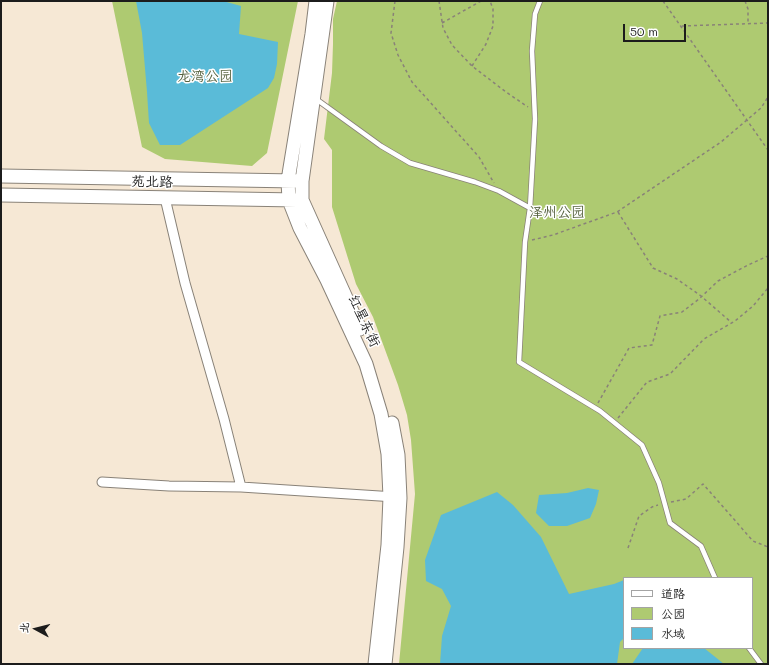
<!DOCTYPE html>
<meta charset="utf-8">
<style>
body{margin:0}
#map{position:relative;width:769px;height:665px;overflow:hidden;background:#f6e8d5;font-family:Mali,"LXGW WenKai TC",sans-serif}
canvas{display:block}
.frame{position:absolute;inset:0;border:2px solid #1c1c1c;pointer-events:none}
.legend{position:absolute;left:623px;top:577px;width:130px;height:72px;box-sizing:border-box;background:#fff;border:1px solid #a4a4a4;margin:0;padding:5px 7px;list-style:none;font-size:12px;color:#1c1c1c}
.legend li{display:flex;align-items:center;gap:8px;height:20px}
.legend b{width:20px;border:1px solid #a4a4a4}
.north{position:absolute;left:16px;top:609px;width:40px;height:40px;-webkit-text-stroke:3px #fff;paint-order:stroke;rotate:277deg;font-size:11px;font-weight:700;line-height:16px;text-align:center;color:#1c1c1c}
.north::after{content:'';display:block;margin:auto;width:14px;height:18px;background:#1c1c1c;clip-path:polygon(50% 0,100% 100%,50% 72%,0 100%)}
.scale{position:absolute;left:623px;top:24px;width:63px;height:18px;box-sizing:border-box;border:2px solid #1c1c1c;border-top:0;padding-left:5px;font-size:12px;line-height:14px;white-space:nowrap;color:#1c1c1c;-webkit-text-stroke:3px #fff;paint-order:stroke}
</style>
<div id="map">
<canvas width="769" height="665"></canvas>
<div class="frame"></div>
<ul class="legend">
<li><b style="height:5px;background:#fff"></b>道路</li>
<li><b style="height:11px;background:#aeca71"></b>公园</li>
<li><b style="height:11px;background:#5abbd8"></b>水域</li>
</ul>
<div class="north">北</div>
<div class="scale">50 m</div>
</div>
<script>
const g = document.querySelector('canvas').getContext('2d');
g.lineJoin = 'round';
function fill(path, color) {
  g.fillStyle = color;
  g.fill(path, 'evenodd');
}
function poly(rows) {
  const path = new Path2D();
  for (const r of rows) {
    path.moveTo(r[0], r[1]);
    for (let i = 2; i < r.length; i += 2) path.lineTo(r[i], r[i + 1]);
  }
  return path;
}
function stroke(path, color, width, dash) {
  g.strokeStyle = color;
  g.lineWidth = width;
  g.lineCap = dash ? 'butt' : 'round';
  g.setLineDash(dash || []);
  g.stroke(path);
}
function label(font, color, halo, rows, align = 'center') {
  g.font = font + ' Mali,"LXGW WenKai TC",sans-serif';
  g.lineWidth = 3;
  g.setLineDash([]);
  g.textBaseline = 'middle';
  g.strokeStyle = halo;
  g.fillStyle = color;
  for (const [text, x, y, turn = 0] of rows) {
    g.save();
    g.translate(x, y);
    g.rotate((+turn || 0) * Math.PI / 180);
    g.textAlign = isNaN(turn) ? turn : align;
    if (halo) g.strokeText(text, 0, 0);
    g.fillText(text, 0, 0);
    g.restore();
  }
}
const green = poly([
 [112,1,298,1,267,153,252,166,165,159,142,147],
 [337,1,768,1,768,664,399,664,415,494,411,440,407,415,398,385,373,317,356,284,332,207,332,150,324,139,332,73,333,44,333,19],
 [624,578,752,578,752,648,624,648]
]);
const water = poly([
 [136,1,223,1,241,6,239,34,278,42,277,64,274,78,268,88,180,145,160,145,149,123,147,92,142,33],
 [588,488,599,490,596,504,590,518,567,526,549,526,536,513,539,495,567,493],
 [497,492,513,505,541,537,569,594,614,584,624,580,624,638,620,642,617,664,440,664,442,636,451,606,442,589,426,581,425,560,441,515],
 [643,648,704,648,724,664,632,664]
]);
const path = poly([
 [395,1,391,33,398,55,412,82,479,157,494,183],
 [439,1,443,28,452,45,472,66,506,92,528,107],
 [663,1,768,150],
 [745,1,748,9,748,24],
 [442,23,481,1],
 [682,26,768,23],
 [472,66,486,44,493,26,493,9,490,1],
 [618,212,653,268,677,279,701,296,732,323],
 [532,240,553,235,617,212,721,142,761,108,768,97],
 [598,403,629,348,652,345,660,316,682,312,699,299,718,281,748,265,768,256],
 [618,418,647,382,670,374,704,339,735,321,753,306,768,288],
 [671,502,686,499,703,484,753,541,768,547],
 [628,548,639,516,652,507,658,505]
]);
const lane = poly([
 [316,99,381,146,410,163,475,182,499,191,530,208,525,242,519,362,600,411,642,445,659,483,670,523,701,546,715,578],
 [530,208,535,119,532,51,535,14,540,1],
 [749,648,761,664]
]);
const street = poly([
 [165,198,185,283,224,419,241,487],
 [102,482,169,486,241,487,395,497]
]);
const secondary = poly([
 [316,1,312,34,290,168,288,181,289,200,300,228,327,280,366,364,381,414,388,454,390,497,388,545,375,664],
 [327,1,302,181,302,200,360,329],
 [1,176,296,181],
 [1,195,297,200],
 [385,664,397,547,400,498,398,455,392,423]
]);
const parkNames = [
 ["龙湾公园",205,77],
 ["泽州公园",557,213]
];
const streetNames = [
 ["苑北路",152,182,1],
 ["红星东街",364,321,65]
];
fill(green, '#aeca71');
fill(water, '#5abbd8');
stroke(lane, '#898278', 6);
stroke(street, '#898278', 11);
stroke(secondary, '#898278', 15);
stroke(path, '#898278', 1.5, [3, 3]);
stroke(lane, '#fff', 4.5);
stroke(street, '#fff', 9);
stroke(secondary, '#fff', 13);
label('14px', '#56623e', '#fff', parkNames);
label('14px', '#1c1c1c', '#fff', streetNames);
</script>
